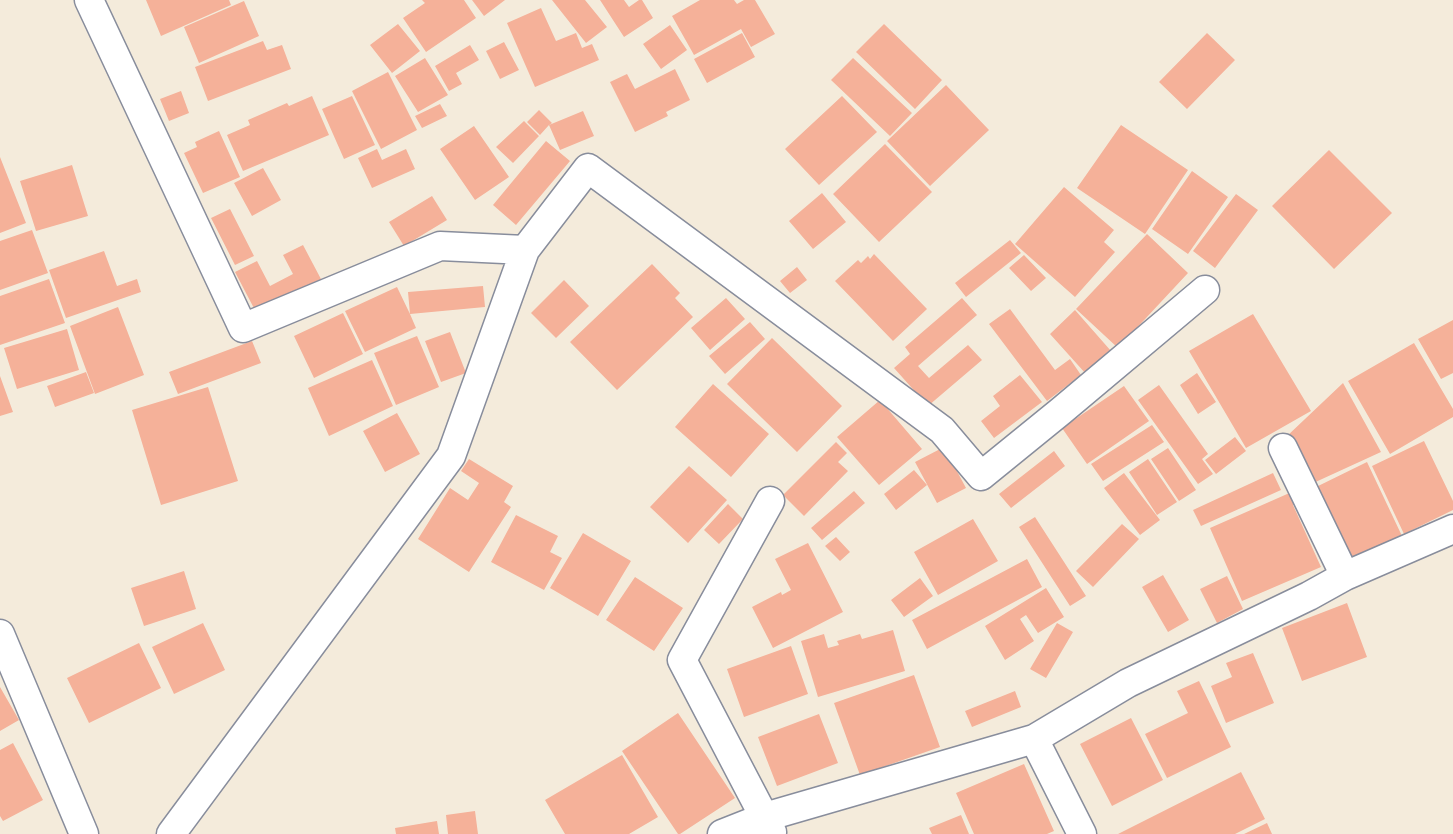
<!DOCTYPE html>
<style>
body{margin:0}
canvas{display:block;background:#f4ebdb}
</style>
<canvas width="1453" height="834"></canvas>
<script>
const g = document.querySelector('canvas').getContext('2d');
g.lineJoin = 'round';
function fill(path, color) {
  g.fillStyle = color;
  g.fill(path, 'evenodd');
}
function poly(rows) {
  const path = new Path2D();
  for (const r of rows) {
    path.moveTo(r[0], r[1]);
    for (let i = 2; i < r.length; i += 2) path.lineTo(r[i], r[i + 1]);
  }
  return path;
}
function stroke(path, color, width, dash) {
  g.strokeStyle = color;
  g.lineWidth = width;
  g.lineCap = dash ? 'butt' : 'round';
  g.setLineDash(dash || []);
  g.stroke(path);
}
const building = poly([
 [146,0,229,0,231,5,161,36],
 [422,0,464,0,476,18,426,52,403,18,425,3],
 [472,0,505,0,484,16],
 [552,0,585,0,607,27,586,43],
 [600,0,624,0,629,7,639,0,642,0,653,18,624,37],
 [700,0,734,0,737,4,744,0,755,0,775,34,751,47,741,29,694,55,672,16],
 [244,1,259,36,199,63,184,27],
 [541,8,556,41,576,33,582,48,592,44,599,60,535,87,507,23],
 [398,24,420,51,392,73,370,45],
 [884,24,942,80,915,109,856,52],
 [670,25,687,50,661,69,643,44],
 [742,33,755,57,707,83,694,59],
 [1207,33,1235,60,1187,109,1159,82],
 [263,41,267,50,282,45,291,69,208,101,195,67],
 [504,42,519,70,500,79,486,51],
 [470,45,479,60,456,73,462,84,449,91,435,66],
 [425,58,448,95,418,112,395,76],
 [853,58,912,113,890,136,831,80],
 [675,69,690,100,666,112,668,116,635,132,610,82,627,74,635,89],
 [388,72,417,130,381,149,352,91],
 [946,85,989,130,930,186,887,141],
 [181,91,189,113,169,121,160,99],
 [312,96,329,135,243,171,227,135,250,125,248,120,287,103,289,106],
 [352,96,375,145,344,159,322,109],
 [842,96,877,132,819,185,785,149],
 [440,104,447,116,422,128,415,116],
 [539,110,552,123,549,125,583,111,594,136,560,150,549,125,540,135,527,122],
 [524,121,539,136,513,163,496,147],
 [1121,125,1188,170,1145,234,1077,188],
 [474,126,509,177,475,200,440,149],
 [219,131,240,177,203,193,184,153,197,147,195,142],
 [546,141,570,161,516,225,493,205],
 [885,144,932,192,879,242,833,194],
 [377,149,382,160,406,149,415,169,372,188,358,158],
 [1329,150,1392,213,1334,269,1272,206],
 [0,157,26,223,0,233],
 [72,165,88,216,36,231,20,181],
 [263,168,281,200,252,216,234,183],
 [1192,171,1228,197,1188,254,1152,229],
 [1064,187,1114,230,1104,242,1115,252,1075,297,1015,244],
 [822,193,846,222,813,249,789,221],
 [1236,194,1258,210,1215,268,1193,251],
 [432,196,447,220,404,246,389,222],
 [230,209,254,256,235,265,211,218],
 [32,230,48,273,0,290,0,241],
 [1147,234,1188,273,1118,348,1076,309],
 [1010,240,1021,253,966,297,955,283],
 [303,245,322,281,257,314,235,272,257,261,270,286,293,274,283,255],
 [104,251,117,286,137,279,141,292,66,318,49,270],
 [874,254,927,309,893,341,835,281,858,260,861,263,868,256,870,259],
 [1024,255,1046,278,1031,291,1009,268],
 [652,264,680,293,675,298,693,317,617,390,570,342],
 [797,267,807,280,790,293,780,281],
 [49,279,65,323,0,345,0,296],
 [564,280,589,306,556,338,531,313],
 [483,286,485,307,410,314,416,328,365,352,345,311,397,287,410,314,408,292],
 [726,298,745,319,710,350,691,328],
 [962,298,977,315,918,366,929,378,968,345,982,360,928,406,894,368,910,354,905,347],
 [118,307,144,375,95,394,70,326],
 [1010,309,1055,370,1070,359,1081,375,1047,401,989,324],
 [1075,310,1111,351,1086,374,1050,334],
 [343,313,363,354,314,378,294,336],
 [1253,314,1311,411,1246,448,1189,351],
 [1453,320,1453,373,1441,379,1418,339],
 [750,322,765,339,725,374,709,356],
 [67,329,79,370,17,389,4,348],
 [450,332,466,373,441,382,425,341],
 [417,336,439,387,396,405,374,353],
 [772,338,842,406,797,452,727,384],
 [252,341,261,363,178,394,169,372],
 [1414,343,1453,409,1453,417,1390,454,1348,381],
 [372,360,393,406,329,436,308,388],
 [86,372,94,393,55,407,47,386],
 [1197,373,1216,402,1198,414,1180,385],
 [1020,375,1042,402,994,438,981,421,1000,406,993,396],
 [0,376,13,412,0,416],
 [1343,383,1381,452,1309,485,1286,437],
 [713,384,769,434,731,477,675,427],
 [1159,385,1208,454,1202,459,1213,474,1198,484,1138,400],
 [1124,386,1149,421,1087,464,1062,428],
 [208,387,238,481,161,505,132,410],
 [880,400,922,449,879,485,837,437],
 [397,413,420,454,385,472,363,431],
 [1152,425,1164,442,1103,481,1091,464],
 [1235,437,1246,451,1216,474,1205,460],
 [1424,441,1453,501,1453,510,1404,534,1372,466],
 [836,442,847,453,838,462,848,471,804,516,783,495],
 [944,447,966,488,937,503,915,462],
 [1168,448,1196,490,1179,501,1151,459],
 [1054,451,1065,466,1011,508,999,494],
 [469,459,513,486,504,502,511,507,469,572,418,539,450,488,468,500,479,483,461,471],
 [1148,459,1177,502,1157,515,1129,472],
 [1367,462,1402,536,1348,561,1312,489],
 [689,466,727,500,688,543,650,507],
 [914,470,927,485,896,510,884,494],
 [1124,473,1160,520,1140,535,1104,488],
 [1273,473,1281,490,1201,526,1193,510],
 [854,491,865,503,822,540,811,528],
 [1294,491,1299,502,1293,505,1321,567,1242,601,1210,528],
 [728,504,743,519,719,544,704,530],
 [516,515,558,536,550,552,562,558,544,590,491,562],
 [1035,517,1086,596,1070,606,1019,527],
 [973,519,998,561,938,595,914,552],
 [1122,524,1139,539,1093,587,1076,571],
 [583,533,631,561,598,616,550,588],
 [836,537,850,552,840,561,825,546],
 [808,543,843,612,773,648,752,607,781,592,782,595,791,590,775,559],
 [1027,559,1042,587,927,649,912,620],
 [184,571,196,609,144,626,131,588],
 [1163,575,1189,620,1168,632,1142,587],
 [1227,576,1243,609,1217,623,1200,589],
 [635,577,683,608,654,651,606,620],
 [920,578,933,596,904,617,891,600],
 [1046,588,1064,617,1038,633,1026,615,1020,619,1034,641,1005,660,985,626],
 [1347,603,1367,657,1302,681,1282,628],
 [203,623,225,670,174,694,152,647],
 [1057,623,1073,632,1046,678,1030,669],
 [893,630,905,671,818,697,801,641,824,634,828,648,839,645,837,641,860,634,862,639],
 [139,643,161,688,89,723,67,678],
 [791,646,808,694,744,717,727,669],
 [1253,653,1274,703,1226,723,1211,686,1232,677,1226,663],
 [914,675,940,747,860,775,834,703],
 [1199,681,1231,747,1167,778,1145,734,1188,713,1177,691],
 [0,687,19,720,0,731],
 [1015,691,1021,707,972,727,965,711],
 [678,713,735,798,680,834,678,834,622,751],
 [819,714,838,763,777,786,758,737],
 [1131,718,1163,780,1112,806,1080,744],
 [13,743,43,800,3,821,0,816,0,750],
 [622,755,658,817,629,834,565,834,545,800],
 [1024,764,1054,831,1047,834,974,834,956,793],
 [1241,772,1265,819,1235,834,1118,834],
 [475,811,478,834,448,834,446,815],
 [961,815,969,834,932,834,929,828],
 [437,821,439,834,396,834,395,828],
 [1267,823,1272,834,1244,834]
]);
const street = poly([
 [89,0,243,328,440,246,525,250],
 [1283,448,1345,576],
 [770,501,682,660,772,832],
 [0,634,84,834],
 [1034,739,1082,834],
 [171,834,451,456,525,250,588,168,942,430,981,476,1061,411,1205,290],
 [722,834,765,817,1034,739,1128,683,1309,596,1345,576,1453,529]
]);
fill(building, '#f5b199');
stroke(street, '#888d9c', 31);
stroke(street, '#fff', 28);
</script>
